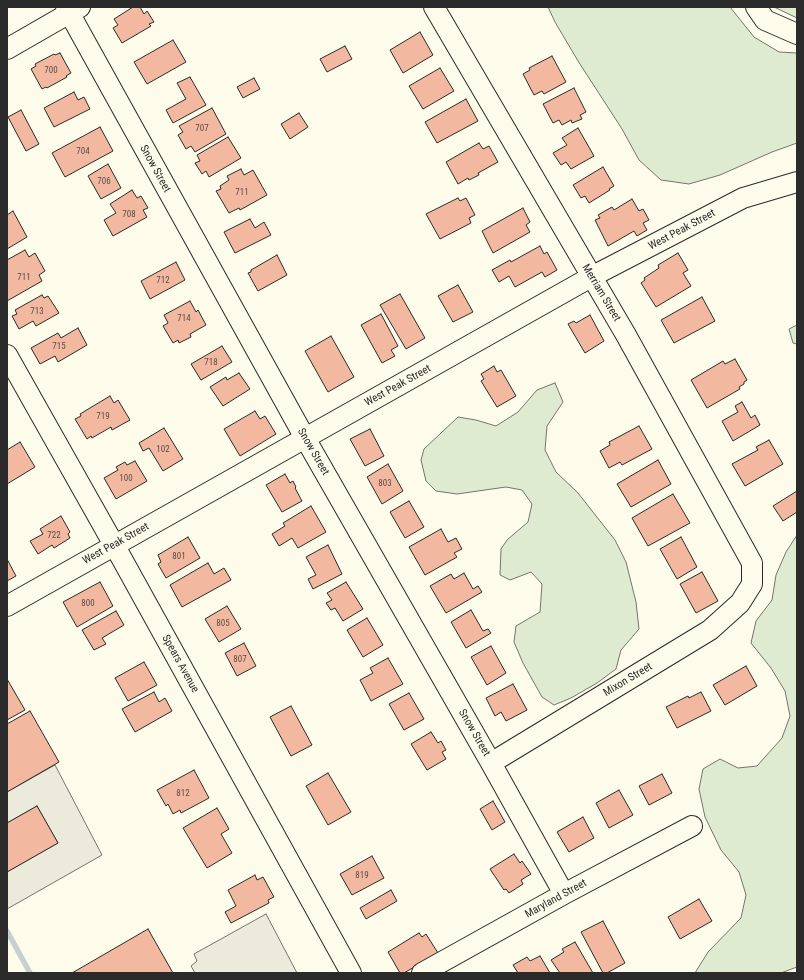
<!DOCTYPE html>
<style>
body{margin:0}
#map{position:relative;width:804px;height:980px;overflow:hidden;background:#fdfbea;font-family:"Roboto Condensed",sans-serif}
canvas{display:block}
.frame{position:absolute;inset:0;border:8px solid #2b2b2b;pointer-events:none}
</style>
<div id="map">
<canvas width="804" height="980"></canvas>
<div class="frame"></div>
</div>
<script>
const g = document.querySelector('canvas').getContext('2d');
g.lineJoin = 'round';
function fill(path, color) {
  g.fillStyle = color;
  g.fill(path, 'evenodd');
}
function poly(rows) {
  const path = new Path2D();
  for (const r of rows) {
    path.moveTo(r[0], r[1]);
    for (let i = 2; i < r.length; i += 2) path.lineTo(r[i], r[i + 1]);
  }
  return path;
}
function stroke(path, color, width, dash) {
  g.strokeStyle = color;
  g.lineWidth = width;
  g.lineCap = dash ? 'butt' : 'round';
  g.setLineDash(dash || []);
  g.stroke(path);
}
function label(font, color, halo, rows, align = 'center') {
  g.font = font + ' "Roboto Condensed",sans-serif';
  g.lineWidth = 3;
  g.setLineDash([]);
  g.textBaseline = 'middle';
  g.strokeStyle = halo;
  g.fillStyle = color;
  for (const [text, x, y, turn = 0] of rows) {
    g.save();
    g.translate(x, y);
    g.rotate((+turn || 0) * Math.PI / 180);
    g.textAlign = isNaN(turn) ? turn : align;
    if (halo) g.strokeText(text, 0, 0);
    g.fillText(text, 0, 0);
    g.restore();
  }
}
const green = poly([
 [548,7,730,7,754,37,779,52,797,53,797,143,772,152,720,175,689,184,661,180,639,160,622,129,578,61,555,22,548,7],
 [774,7,797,7,797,18,774,7],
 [797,325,797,344,793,343,789,329,797,325],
 [555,383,563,402,547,426,545,450,556,472,578,493,615,540,626,562,636,602,639,629,621,650,616,669,597,683,571,698,554,705,542,697,523,663,514,642,516,626,540,612,542,584,531,572,510,580,500,575,501,549,507,540,528,522,532,504,522,490,506,487,457,494,436,491,426,481,421,460,424,449,458,417,476,420,496,426,518,412,537,390,555,383],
 [797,535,797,967,781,973,695,973,708,952,741,918,746,895,739,872,721,850,705,817,699,789,703,769,720,759,738,768,757,766,782,738,790,716,785,691,771,668,751,643,756,621,772,600,776,575,786,552,797,535]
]);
const parking = poly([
 [55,765,102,855,7,909,7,872,58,843,37,806,7,823,7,792,55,765],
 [266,914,297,973,195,973,191,966,197,961,194,954,266,914]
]);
const stream = poly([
 [7,931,30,973]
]);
const building = poly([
 [133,7,140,7,144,14,147,11,154,22,149,24,151,26,122,43,113,28,118,25,114,19,133,7],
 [420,32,433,55,403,73,390,50,420,32],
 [173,40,186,62,147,84,134,62,173,40],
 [345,46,352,59,327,72,320,59,345,46],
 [60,53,71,73,66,76,67,77,47,88,46,87,42,89,31,69,36,66,35,64,54,54,55,55,60,53],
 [552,56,566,82,544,94,542,91,534,95,523,74,530,70,529,68,552,56],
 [440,68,454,91,423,109,409,86,440,68],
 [190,77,206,105,173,123,166,110,186,99,177,83,190,77],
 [254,78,260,89,243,98,237,87,254,78],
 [574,88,586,112,580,115,582,119,572,123,571,120,562,125,559,120,553,123,543,104,574,88],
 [74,92,78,100,84,97,90,109,54,127,44,108,74,92],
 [466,99,478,121,437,143,425,122,466,99],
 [212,108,226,134,195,152,191,146,186,149,178,135,183,132,179,126,212,108],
 [21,110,39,144,26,151,8,117,21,110],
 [299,113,308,127,290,139,281,124,299,113],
 [100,127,113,151,65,177,52,153,100,127],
 [578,128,594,156,571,169,566,162,561,165,553,153,567,145,562,138,578,128],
 [228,137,241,158,209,177,206,171,202,174,195,163,200,161,197,155,228,137],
 [479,143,483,149,489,146,498,162,478,173,479,175,469,180,468,178,458,184,446,162,479,143],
 [108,164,121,188,101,199,88,176,108,164],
 [603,167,614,186,609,189,610,190,589,203,585,196,581,198,573,185,603,167],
 [241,169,244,175,253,170,267,195,240,210,239,208,229,213,216,191,221,189,220,186,229,180,227,176,241,169],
 [132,190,137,198,141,196,148,208,143,210,147,217,113,236,104,220,116,213,110,204,132,190],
 [458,198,460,201,466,198,475,215,469,218,471,223,440,239,426,214,458,198],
 [632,199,639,211,643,209,649,220,643,223,647,230,637,236,634,231,608,246,595,220,600,218,598,215,612,207,614,210,632,199],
 [523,208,530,222,526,225,530,232,493,253,482,231,523,208],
 [13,211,27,237,7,249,7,215,13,211],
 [250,219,255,228,264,222,271,235,235,253,224,232,250,219],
 [540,246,544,254,547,252,557,270,545,277,542,272,515,287,509,276,499,282,492,270,510,260,511,262,540,246],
 [25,250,29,257,35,253,45,271,39,275,42,281,7,301,7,260,25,250],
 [678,253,688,270,683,273,691,286,656,307,641,283,645,280,644,278,659,268,658,265,678,253],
 [277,255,287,275,258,291,248,273,251,272,251,270,277,255],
 [176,262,185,280,150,299,141,281,176,262],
 [458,285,473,312,453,322,438,296,458,285],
 [400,294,425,338,406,349,380,305,400,294],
 [42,295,44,298,48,296,59,313,36,326,33,321,19,329,12,316,17,314,15,310,42,295],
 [702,297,715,321,674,343,661,320,702,297],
 [190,301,196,312,198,310,206,325,190,334,191,337,179,343,178,340,173,343,163,326,168,323,164,315,190,301],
 [381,314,398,346,391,350,395,356,382,363,361,325,381,314],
 [590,315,604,341,585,353,568,324,574,321,576,323,590,315],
 [78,328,87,345,58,362,55,356,40,364,31,348,58,333,61,338,78,328],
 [331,336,354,377,328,392,305,351,331,336],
 [222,346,232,362,201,380,191,364,222,346],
 [735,359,747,380,744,382,744,384,739,387,740,389,707,408,691,380,723,361,725,364,735,359],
 [494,366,497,372,501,370,516,396,497,407,481,381,484,379,481,374,494,366],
 [239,373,250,389,223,406,210,387,226,377,227,380,239,373],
 [110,396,114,403,118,400,130,420,112,430,111,427,92,438,91,436,87,439,75,419,81,416,80,414,110,396],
 [742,402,751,418,755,415,760,425,733,441,722,421,738,412,735,406,742,402],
 [255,411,260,419,265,416,276,434,240,456,224,429,255,411],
 [639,426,652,449,622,465,620,462,609,468,600,451,610,445,609,442,639,426],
 [164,428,183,459,163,471,149,448,143,451,139,443,164,428],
 [370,429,384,456,365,466,350,439,370,429],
 [769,440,783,464,745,486,732,464,758,450,756,447,769,440],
 [20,442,35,467,7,484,7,450,20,442],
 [658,460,671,484,631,507,617,484,658,460],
 [135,461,147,481,116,499,104,478,118,470,116,467,125,462,127,465,135,461],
 [388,464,403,491,382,504,367,477,388,464],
 [285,474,290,483,293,481,296,487,295,488,302,501,282,512,266,485,285,474],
 [797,491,797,512,783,521,773,506,797,491],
 [673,494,690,523,648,546,632,518,673,494],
 [409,501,424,527,405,538,390,512,409,501],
 [311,506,326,532,298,548,292,538,279,546,272,534,285,526,283,523,311,506],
 [61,516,70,532,68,534,70,538,54,548,52,545,38,554,30,541,43,534,40,529,61,516],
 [441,529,448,542,456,538,462,549,454,553,457,557,425,575,409,547,441,529],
 [188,537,200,558,166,578,158,564,161,562,158,555,188,537],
 [681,537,697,567,677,579,660,549,681,537],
 [328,545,342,574,313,589,308,579,316,575,306,557,328,545],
 [7,559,16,576,7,581,7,559],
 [208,563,214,574,224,568,231,580,182,607,170,585,208,563],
 [702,572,718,601,696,613,680,584,702,572],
 [464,573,473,589,478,586,482,592,446,613,430,586,451,574,454,579,464,573],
 [100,582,113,606,77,627,63,602,100,582],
 [346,582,363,609,343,621,335,608,331,610,326,603,332,600,327,593,346,582],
 [227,606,241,629,219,642,205,619,227,606],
 [471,610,483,631,488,629,491,633,466,648,451,622,471,610],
 [116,611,124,625,102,638,106,644,94,650,82,630,116,611],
 [367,618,383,645,363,657,347,630,367,618],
 [244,643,256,666,237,676,225,653,244,643],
 [491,646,506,673,487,685,471,657,491,646],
 [388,658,403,684,371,701,360,680,373,673,370,668,388,658],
 [144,662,157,685,128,701,115,678,144,662],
 [746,666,757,686,725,705,713,685,746,666],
 [7,679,25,710,7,720,7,679],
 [513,684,527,710,506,721,501,712,495,716,486,698,513,684],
 [154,692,159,702,165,698,172,711,135,732,122,709,154,692],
 [701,692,711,711,677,728,666,707,688,696,689,698,701,692],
 [409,693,424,719,404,730,389,704,409,693],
 [291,706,312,745,291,756,270,717,291,706],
 [30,711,59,762,7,792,7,724,30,711],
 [431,732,438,743,441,741,446,750,442,752,446,759,427,770,411,744,431,732],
 [194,770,209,798,181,813,180,810,173,814,168,804,166,806,157,790,194,770],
 [328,773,351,812,328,825,306,786,328,773],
 [662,774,672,793,649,805,639,786,662,774],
 [619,790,633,815,609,828,596,803,619,790],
 [493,801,505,822,492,830,480,809,493,801],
 [37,806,58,843,7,872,7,823,37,806],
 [217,808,229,829,221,834,232,853,207,868,183,828,217,808],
 [583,817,594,838,569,852,557,832,583,817],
 [514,854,520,863,522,861,531,874,521,880,523,884,509,893,506,889,504,890,490,869,514,854],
 [372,856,384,878,352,895,340,874,372,856],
 [255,875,257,880,263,877,274,897,268,900,269,903,231,923,225,912,236,906,228,890,255,875],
 [391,890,397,901,366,919,360,908,391,890],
 [699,899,712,921,680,939,668,917,699,899],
 [603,921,625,963,607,973,603,973,581,932,603,921],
 [148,929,173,973,72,973,148,929],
 [419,933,422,937,426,934,438,953,404,973,400,973,388,952,419,933],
 [575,942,593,973,560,973,551,960,564,952,562,949,575,942],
 [540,956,550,973,518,973,513,965,527,957,530,961,540,956]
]);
const minor = poly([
 [66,7,305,438,491,763,564,894],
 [434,7,626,335,752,563,752,584,740,603,710,630,491,763],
 [756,7,765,20,797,34],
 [7,49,80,7],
 [7,355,122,559,351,973],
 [7,606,591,277,743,198,797,182],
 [422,973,564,894,692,826]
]);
const numberNames = [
 ["700",51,71],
 ["707",202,129],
 ["704",83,152],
 ["706",104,182],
 ["711",242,193],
 ["708",129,215],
 ["711",24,278],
 ["712",163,281],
 ["713",37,312],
 ["714",184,319],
 ["715",59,347],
 ["718",211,363],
 ["719",103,417],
 ["102",163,450],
 ["100",126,479],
 ["803",385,484],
 ["722",54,536],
 ["801",179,557],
 ["800",88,604],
 ["805",223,624],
 ["807",240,660],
 ["812",183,794],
 ["819",362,876]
];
const streetNames = [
 ["Snow Street",155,169,61],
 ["West Peak Street",682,230,-28],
 ["Merriam Street",601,293,59],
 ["West Peak Street",398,386,-29],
 ["Snow Street",313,452,60],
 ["West Peak Street",116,544,-29],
 ["Spears Avenue",180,664,61],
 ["Mixon Street",628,680,-31],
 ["Snow Street",474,733,60],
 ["Maryland Street",556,899,-29]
];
fill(green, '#deebd1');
stroke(green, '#74746e', 1);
fill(parking, '#eceadb');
stroke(parking, '#74746e', 1);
stroke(stream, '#c7d0d0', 5.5);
fill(building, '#f2b8a0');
stroke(building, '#2b2b2b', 1);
stroke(minor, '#2b2b2b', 22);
stroke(minor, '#fdfbea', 20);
label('9px', '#5d4e48', null, numberNames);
label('11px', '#2b2b2b', '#fdfbea', streetNames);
</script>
